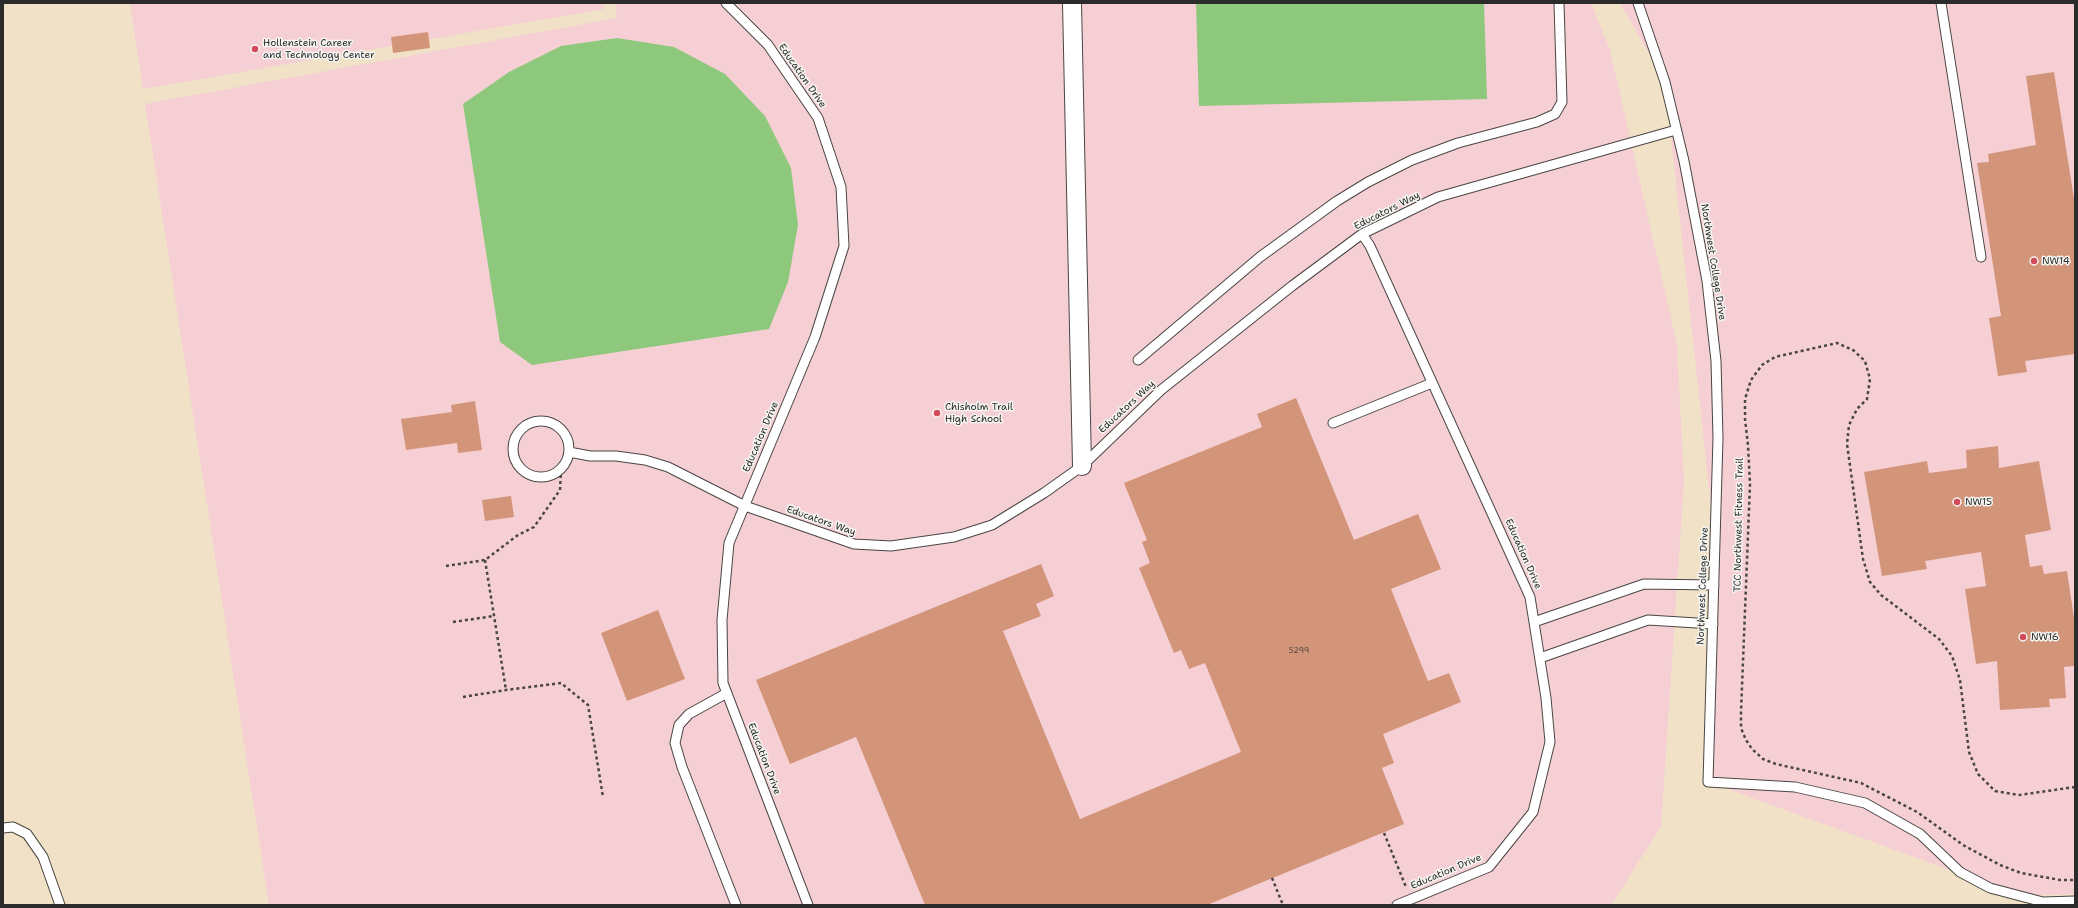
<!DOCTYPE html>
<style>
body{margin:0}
#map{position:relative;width:2078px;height:908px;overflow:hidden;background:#f1e1c6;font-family:"Shantell Sans",sans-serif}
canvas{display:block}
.frame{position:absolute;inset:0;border:4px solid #2b2b2b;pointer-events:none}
</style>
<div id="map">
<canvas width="2078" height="908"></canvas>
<div class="frame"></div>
</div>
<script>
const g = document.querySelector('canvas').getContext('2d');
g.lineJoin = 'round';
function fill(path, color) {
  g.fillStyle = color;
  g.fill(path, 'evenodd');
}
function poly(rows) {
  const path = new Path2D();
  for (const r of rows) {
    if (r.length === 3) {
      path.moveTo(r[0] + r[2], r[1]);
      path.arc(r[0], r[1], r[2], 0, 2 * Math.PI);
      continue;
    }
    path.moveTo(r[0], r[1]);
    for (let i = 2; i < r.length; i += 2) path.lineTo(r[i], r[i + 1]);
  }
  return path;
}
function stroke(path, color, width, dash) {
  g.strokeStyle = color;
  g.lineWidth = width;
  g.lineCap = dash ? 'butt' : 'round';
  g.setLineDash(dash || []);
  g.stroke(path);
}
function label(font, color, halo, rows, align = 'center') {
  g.font = font + ' "Shantell Sans",sans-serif';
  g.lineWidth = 3;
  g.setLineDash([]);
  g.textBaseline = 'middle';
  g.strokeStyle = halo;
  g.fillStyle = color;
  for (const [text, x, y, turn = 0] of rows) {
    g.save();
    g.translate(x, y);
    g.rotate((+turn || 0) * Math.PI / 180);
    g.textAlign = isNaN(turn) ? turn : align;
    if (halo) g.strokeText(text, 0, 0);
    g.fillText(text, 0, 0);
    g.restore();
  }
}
const built = poly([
 [130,3,604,3,604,9,143,89],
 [615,3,1591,3,1610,50,1677,345,1684,482,1661,827,1611,905,269,905,145,104,617,18],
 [1620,3,2075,3,2075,894,2021,896,1708,782,1715,544,1665,82]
]);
const green = poly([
 [1196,3,1484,3,1487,99,1199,106],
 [617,38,674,47,725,74,765,116,791,168,798,225,788,282,769,329,532,365,500,342,463,104,509,72,561,46]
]);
const building = poly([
 [428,32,430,48,393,53,391,37],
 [2054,72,2075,205,2075,354,2025,361,2027,372,1998,376,1989,318,2001,316,1977,163,1989,162,1988,154,2036,145,2026,76],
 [1296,398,1354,540,1418,514,1441,569,1391,589,1428,681,1449,673,1461,702,1383,734,1394,763,1382,768,1404,824,1207,905,925,905,856,737,790,764,756,680,1041,564,1054,596,1036,604,1041,616,1003,631,1080,819,1241,752,1205,663,1189,669,1181,650,1174,653,1139,568,1150,563,1142,542,1147,540,1124,483,1262,427,1257,414],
 [475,401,482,450,458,453,457,443,406,450,401,419,452,412,451,405],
 [1998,446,1999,468,2039,461,2051,530,2025,535,2030,567,2042,565,2044,574,2067,571,2075,625,2074,666,2064,667,2066,698,2049,699,2050,707,2000,710,1997,661,1976,664,1965,589,1986,586,1981,552,1925,561,1927,569,1882,576,1864,472,1927,461,1929,473,1967,468,1966,450],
 [511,496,514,517,485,521,482,500],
 [658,610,685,679,627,701,601,633]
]);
const path = poly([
 [485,560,506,690],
 [446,566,485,560,518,535,534,527,560,490,561,469],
 [453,622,494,616],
 [463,697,506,690,561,683,588,705,603,797],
 [2075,787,2019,795,1995,791,1978,774,1969,752,1960,680,1952,656,1939,639,1881,595,1870,582,1863,559,1847,444,1849,425,1857,409,1867,399,1870,379,1865,361,1853,350,1837,343,1775,357,1762,365,1751,380,1745,399,1745,419,1748,445,1750,484,1741,712,1741,728,1746,740,1752,749,1763,759,1776,764,1861,783,1917,812,1963,845,2000,865,2021,873,2060,880,2075,880],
 [1384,833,1406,887],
 [1272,878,1283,905]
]);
const lane = poly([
 [726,3,768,45,818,118,841,187,844,246,815,337,729,543,722,620,723,683,808,905],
 [1638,3,1665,82,1684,161,1707,281,1716,361,1718,438,1708,782,1795,787,1865,803,1920,834,1960,872,1990,888,2043,902,2075,901],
 [1941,3,1981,257],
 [1362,234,1370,246,1530,597,1546,698,1550,742,1533,812,1489,867,1397,905],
 [1138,360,1260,257,1337,201,1368,182,1412,160,1458,143,1537,122,1555,114,1562,102,1559,3],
 [541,449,28],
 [1333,423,1432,383],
 [569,452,590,456,616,456,645,460,668,467,745,506,854,544,891,546,954,537,992,525,1044,493,1082,466,1161,390,1292,286,1362,234,1438,197,1676,130],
 [1534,622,1644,584,1714,585],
 [1540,658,1648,620,1713,624],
 [727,693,689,714,679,725,675,743,682,767,736,905],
 [3,828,13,827,27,834,43,857,60,905]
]);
const street = poly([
 [1072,3,1082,466]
]);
const markers = [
 [255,49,4,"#d1495b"],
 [2034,261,4,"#d1495b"],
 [937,413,4,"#d1495b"],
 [1957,502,4,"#d1495b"],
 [2023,637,4,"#d1495b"]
];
const numberNames = [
 ["5299",1299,651]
];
const poiNames = [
 ["Hollenstein Career",263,43],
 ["and Technology Center",263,55],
 ["NW14",2042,261],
 ["Chisholm Trail",945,407],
 ["High School",945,419],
 ["NW15",1965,502],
 ["NW16",2031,637]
];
const streetNames = [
 ["Education Drive",802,76,55],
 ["Educators Way",1387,211,-27],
 ["Northwest College Drive",1713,262,81],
 ["Educators Way",1127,407,-43],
 ["Education Drive",761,437,-67],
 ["Educators Way",821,521,19],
 ["TCC Northwest Fitness Trail",1739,525,-89],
 ["Education Drive",1523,554,66],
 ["Northwest College Drive",1703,586,-88],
 ["Education Drive",764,759,69],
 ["Education Drive",1446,872,-23]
];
fill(built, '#f6cfd5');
fill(green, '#8ec87c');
fill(building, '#d3957a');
stroke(lane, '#494642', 11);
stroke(street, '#494642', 20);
stroke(path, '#494642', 2.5, [3, 3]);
stroke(lane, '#fff', 9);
stroke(street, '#fff', 18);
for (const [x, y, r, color] of markers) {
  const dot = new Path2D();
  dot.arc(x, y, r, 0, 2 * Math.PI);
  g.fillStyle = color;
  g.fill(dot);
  stroke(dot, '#f6f6f2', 1.5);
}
label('8px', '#55463f', null, numberNames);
label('10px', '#2b2b2b', '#f6f6f2', poiNames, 'left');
label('10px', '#2b2b2b', '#f6f6f2', streetNames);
</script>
